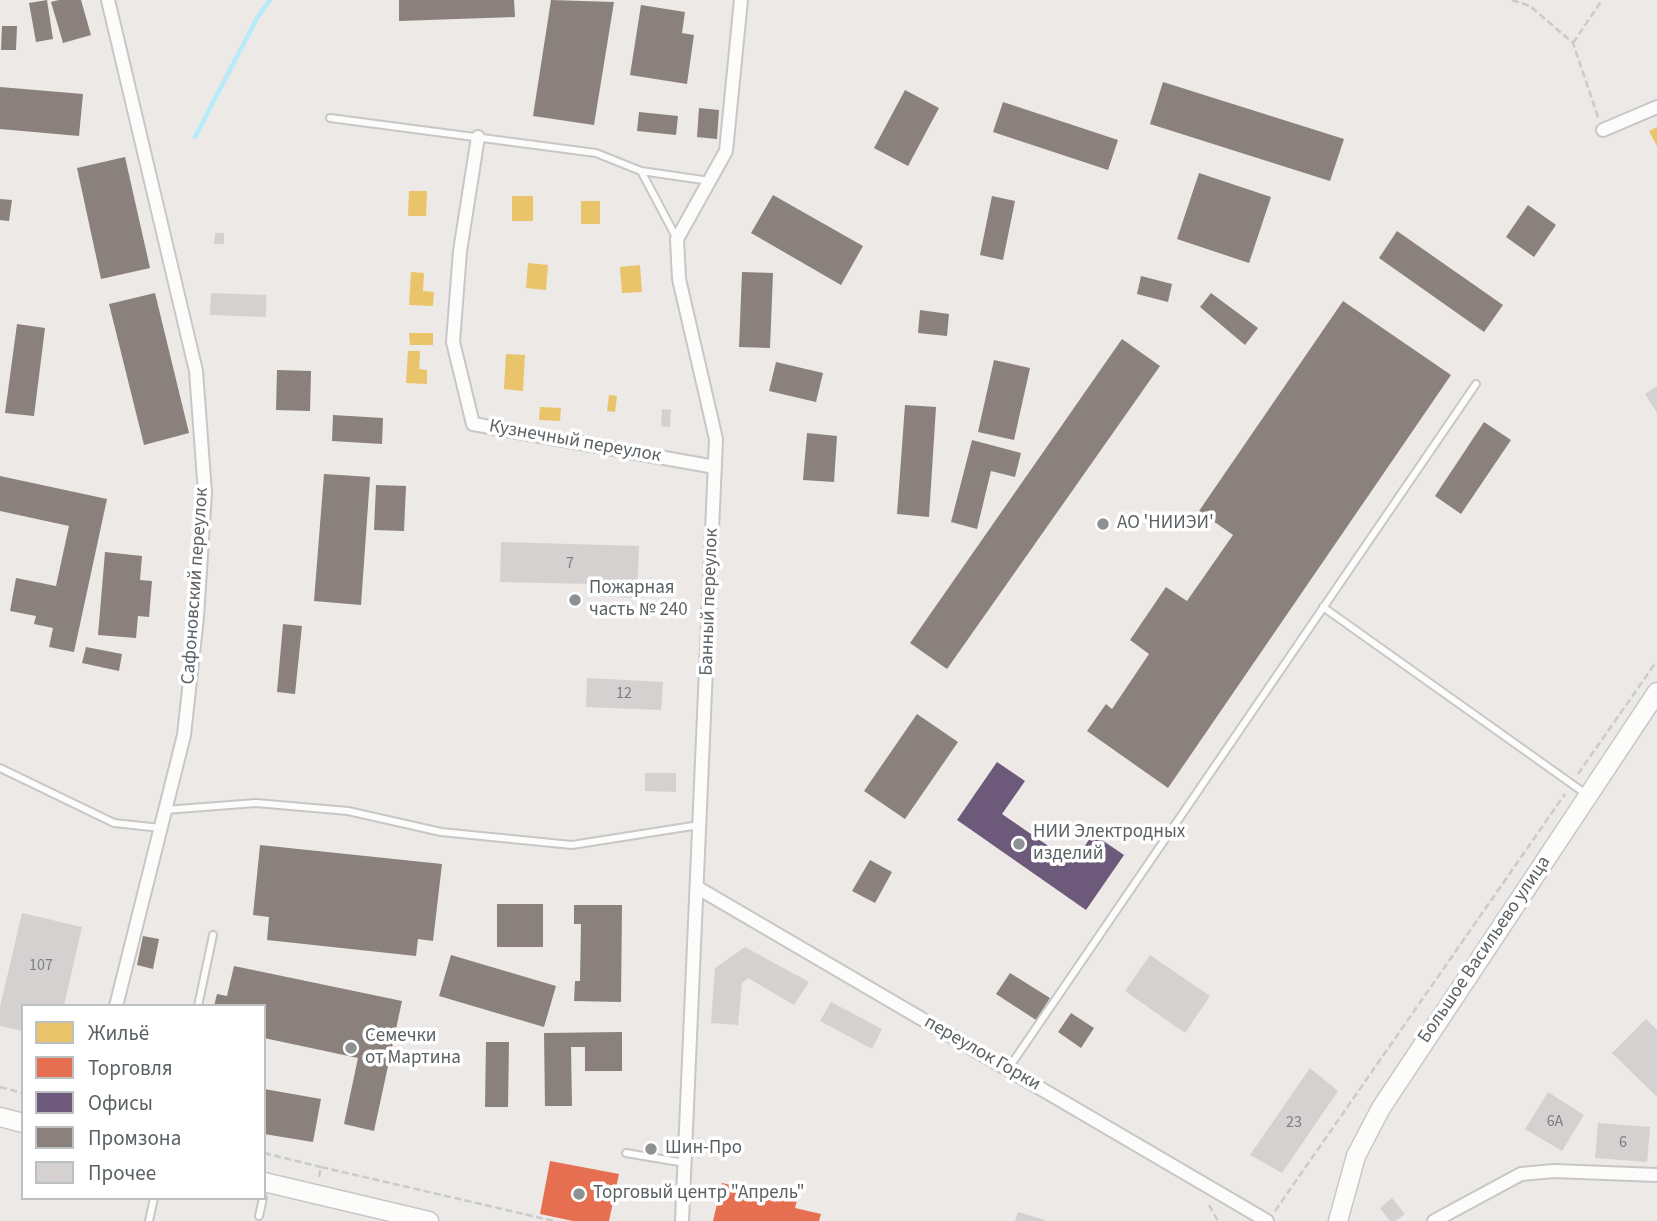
<!DOCTYPE html>
<meta charset="utf-8">
<style>
body{margin:0}
#map{position:relative;width:1657px;height:1221px;overflow:hidden;background:#ece9e6;font-family:"Source Sans 3",sans-serif}
canvas{display:block}
.legend{position:absolute;left:21px;top:1004px;width:245px;height:196px;box-sizing:border-box;background:#fff;border:2px solid #bdc0c1;margin:0;padding:9px 12px;list-style:none;font-size:21px;color:#5b6164}
.legend li{display:flex;align-items:center;gap:14px;height:35px}
.legend b{width:35px;border:2px solid #bdc0c1}
</style>
<div id="map">
<canvas width="1657" height="1221"></canvas>
<ul class="legend">
<li><b style="height:19px;background:#e9c46a"></b>Жильё</li>
<li><b style="height:19px;background:#e76f51"></b>Торговля</li>
<li><b style="height:19px;background:#6d597a"></b>Офисы</li>
<li><b style="height:19px;background:#8a817c"></b>Промзона</li>
<li><b style="height:19px;background:#d4d1d0"></b>Прочее</li>
</ul>
</div>
<script>
const g = document.querySelector('canvas').getContext('2d');
g.lineJoin = 'round';
function fill(path, color) {
  g.fillStyle = color;
  g.fill(path, 'evenodd');
}
function poly(rows) {
  const path = new Path2D();
  for (const r of rows) {
    path.moveTo(r[0], r[1]);
    for (let i = 2; i < r.length; i += 2) path.lineTo(r[i], r[i + 1]);
  }
  return path;
}
function stroke(path, color, width, dash) {
  g.strokeStyle = color;
  g.lineWidth = width;
  g.lineCap = dash ? 'butt' : 'round';
  g.setLineDash(dash || []);
  g.stroke(path);
}
function label(font, color, halo, rows, align = 'center') {
  g.font = font + ' "Source Sans 3",sans-serif';
  g.lineWidth = 7;
  g.setLineDash([]);
  g.textBaseline = 'middle';
  g.strokeStyle = halo;
  g.fillStyle = color;
  for (const [text, x, y, turn = 0] of rows) {
    g.save();
    g.translate(x, y);
    g.rotate((+turn || 0) * Math.PI / 180);
    g.textAlign = isNaN(turn) ? turn : align;
    if (halo) g.strokeText(text, 0, 0);
    g.fillText(text, 0, 0);
    g.restore();
  }
}
const homes = poly([
 [1657,127,1657,146,1649,131],
 [409,191,427,191,426,216,408,216],
 [512,196,533,196,533,221,512,221],
 [581,201,600,201,600,224,581,224],
 [528,263,548,265,546,290,526,288],
 [640,265,642,292,622,293,620,267],
 [411,272,424,273,423,291,434,292,433,306,409,305],
 [409,333,433,333,433,345,410,345],
 [408,351,420,351,419,369,427,370,427,384,406,383],
 [506,354,525,355,523,391,504,389],
 [609,395,617,396,615,412,607,411],
 [540,407,561,408,560,421,539,420]
]);
const shops = poly([
 [550,1161,619,1174,609,1221,573,1221,540,1214],
 [722,1183,797,1200,795,1208,821,1214,819,1221,713,1221]
]);
const offices = poly([
 [997,762,1025,781,1002,814,1073,863,1093,834,1124,855,1086,910,957,820]
]);
const industry = poly([
 [47,0,53,39,36,42,29,3],
 [59,0,81,0,91,35,63,43,51,2],
 [399,0,514,0,515,17,399,21],
 [551,0,614,2,594,125,533,116],
 [641,5,685,12,682,33,694,35,687,84,630,75],
 [2,26,17,26,16,50,1,50],
 [1163,82,1344,139,1330,181,1150,124],
 [0,87,83,94,79,136,0,129],
 [905,90,939,108,908,166,874,148],
 [1003,102,1118,140,1108,170,993,132],
 [699,108,719,110,717,139,697,137],
 [639,112,678,116,676,135,637,131],
 [125,157,150,268,101,279,77,168],
 [1199,173,1271,197,1249,263,1177,239],
 [773,195,863,246,841,285,751,233],
 [992,196,1015,201,1003,260,980,255],
 [0,199,12,200,9,221,0,220],
 [1528,205,1556,225,1534,257,1506,237],
 [1397,231,1503,305,1484,332,1379,258],
 [742,272,773,273,770,348,739,347],
 [1141,276,1172,284,1168,302,1137,294],
 [155,293,189,433,144,445,109,304],
 [1211,293,1258,328,1245,345,1200,307],
 [1343,301,1451,375,1168,788,1087,731,1106,704,1112,709,1149,654,1130,640,1166,587,1187,601,1233,535,1199,511],
 [920,310,949,314,947,336,918,333],
 [17,324,45,328,34,416,5,413],
 [1122,339,1160,366,947,669,910,643],
 [994,360,1030,368,1014,440,978,432],
 [776,362,823,373,816,402,769,391],
 [277,370,311,371,310,411,276,410],
 [905,405,936,407,929,517,897,514],
 [333,415,383,418,382,444,332,441],
 [1484,422,1511,440,1461,514,1435,496],
 [807,433,837,436,834,482,803,480],
 [972,440,1021,453,1015,477,991,471,977,529,951,522],
 [324,474,370,477,361,605,314,601],
 [0,476,107,499,74,652,49,647,53,628,34,624,36,616,10,611,16,578,56,586,69,526,0,511],
 [376,485,406,486,404,531,374,530],
 [105,552,142,556,140,580,152,581,149,617,138,616,136,638,98,635],
 [283,624,302,626,295,694,277,692],
 [86,647,122,654,119,671,82,663],
 [917,714,958,742,905,819,864,791],
 [260,845,442,864,433,941,418,939,416,956,267,940,269,917,253,915],
 [870,860,892,872,875,903,852,891],
 [497,904,543,904,543,947,497,947],
 [574,905,622,905,621,1002,574,1001,575,981,580,981,581,924,574,924],
 [143,936,159,939,153,969,137,965],
 [451,955,556,986,544,1027,439,996],
 [234,966,402,1001,374,1131,344,1124,358,1058,264,1038,264,1006,214,1006,217,994,227,996],
 [1010,973,1050,998,1036,1020,996,994],
 [1071,1013,1094,1028,1081,1048,1058,1032],
 [622,1032,622,1071,585,1071,585,1047,571,1047,572,1106,545,1106,544,1033],
 [486,1042,509,1042,508,1107,485,1107],
 [264,1089,321,1099,313,1142,264,1134]
]);
const stream = poly([
 [195,137,257,18,270,0]
]);
const building = poly([
 [215,233,224,233,224,244,214,244],
 [211,293,266,295,266,317,210,315],
 [1657,386,1657,413,1645,394],
 [662,409,671,410,670,427,661,426],
 [501,542,639,546,637,598,591,596,591,584,500,582],
 [587,678,663,682,661,710,586,707],
 [645,773,676,773,676,792,645,791],
 [22,913,82,927,64,1006,23,1006,23,1031,0,1026,0,1007],
 [745,947,809,982,794,1005,748,978,742,983,738,1025,711,1023,715,968],
 [1150,955,1210,996,1185,1033,1125,991],
 [831,1002,882,1029,872,1049,820,1021],
 [1646,1019,1657,1030,1657,1097,1612,1053],
 [1310,1068,1338,1091,1282,1173,1250,1155],
 [1548,1092,1584,1115,1562,1151,1525,1129],
 [1598,1123,1650,1127,1647,1162,1595,1158],
 [1392,1198,1405,1214,1395,1221,1390,1221,1380,1208],
 [1018,1212,1045,1220,1045,1221,1015,1221]
]);
const path = poly([
 [1512,0,1530,6,1573,43,1598,117],
 [1573,43,1602,0],
 [1578,774,1654,665,1657,667],
 [0,1087,23,1093],
 [264,1153,321,1167],
 [319,1177,321,1167,554,1221],
 [1209,1205,1218,1221],
 [1275,1211,1565,794]
]);
const service = poly([
 [330,118,596,153,641,171,710,181],
 [641,171,676,237],
 [1323,607,1586,794],
 [0,768,114,823,161,828],
 [165,810,256,803,348,811,441,832,572,845,699,825],
 [198,1006,213,935],
 [1008,1069,1476,384],
 [626,1153,685,1163],
 [259,1216,263,1198],
 [149,1221,154,1198]
]);
const minor = poly([
 [108,0,196,371,205,493,197,617,184,735,116,1006],
 [1603,130,1657,107],
 [478,137,460,251,453,342,473,424,715,467],
 [698,888,1267,1221],
 [682,1221,716,439,679,279,677,239,726,151,741,0],
 [1434,1221,1521,1174,1554,1171,1657,1175]
]);
const secondary = poly([
 [0,1117,23,1123],
 [264,1182,429,1221],
 [1338,1221,1356,1156,1381,1108,1657,692]
]);
const markers = [
 [1103,524,7,"#8e9192"],
 [575,600,7,"#8e9192"],
 [1019,844,7,"#8e9192"],
 [351,1048,7,"#8e9192"],
 [651,1149,7,"#8e9192"],
 [579,1194,7,"#8e9192"]
];
const numberNames = [
 ["7",570,564],
 ["12",624,694],
 ["107",41,966],
 ["6А",1555,1122],
 ["23",1294,1123],
 ["6",1623,1143]
];
const streetNames = [
 ["Кузнечный переулок",575,442,10],
 ["Сафоновский переулок",196,586,-86],
 ["Банный переулок",710,602,-88],
 ["Большое Васильево улица",1485,950,-56],
 ["переулок Горки",982,1054,30]
];
const poiNames = [
 ["АО 'НИИЭИ'",1117,524],
 ["Пожарная",589,589],
 ["часть № 240",589,611],
 ["НИИ Электродных",1033,833],
 ["изделий",1033,855],
 ["Семечки",365,1037],
 ["от Мартина",365,1059],
 ["Шин-Про",665,1149],
 ["Торговый центр \"Апрель\"",593,1194]
];
fill(homes, '#e9c46a');
fill(shops, '#e76f51');
fill(offices, '#6d597a');
fill(industry, '#8a817c');
stroke(stream, '#b8ebf8', 4.5);
fill(building, '#d4d1d0');
stroke(service, '#c7c7c7', 10);
stroke(minor, '#c7c7c7', 16);
stroke(secondary, '#c7c7c7', 21);
stroke(path, '#c7cdc8', 2.5, [7, 3.5]);
stroke(service, '#fcfcfb', 6);
stroke(minor, '#fcfcfb', 12);
stroke(secondary, '#fcfcfb', 18);
for (const [x, y, r, color] of markers) {
  const dot = new Path2D();
  dot.arc(x, y, r, 0, 2 * Math.PI);
  g.fillStyle = color;
  g.fill(dot);
  stroke(dot, '#fff', 2.5);
}
label('16px', '#7a7e80', null, numberNames);
label('19px', '#5b6164', '#fff', streetNames);
label('19px', '#5b6164', '#fff', poiNames, 'left');
</script>
